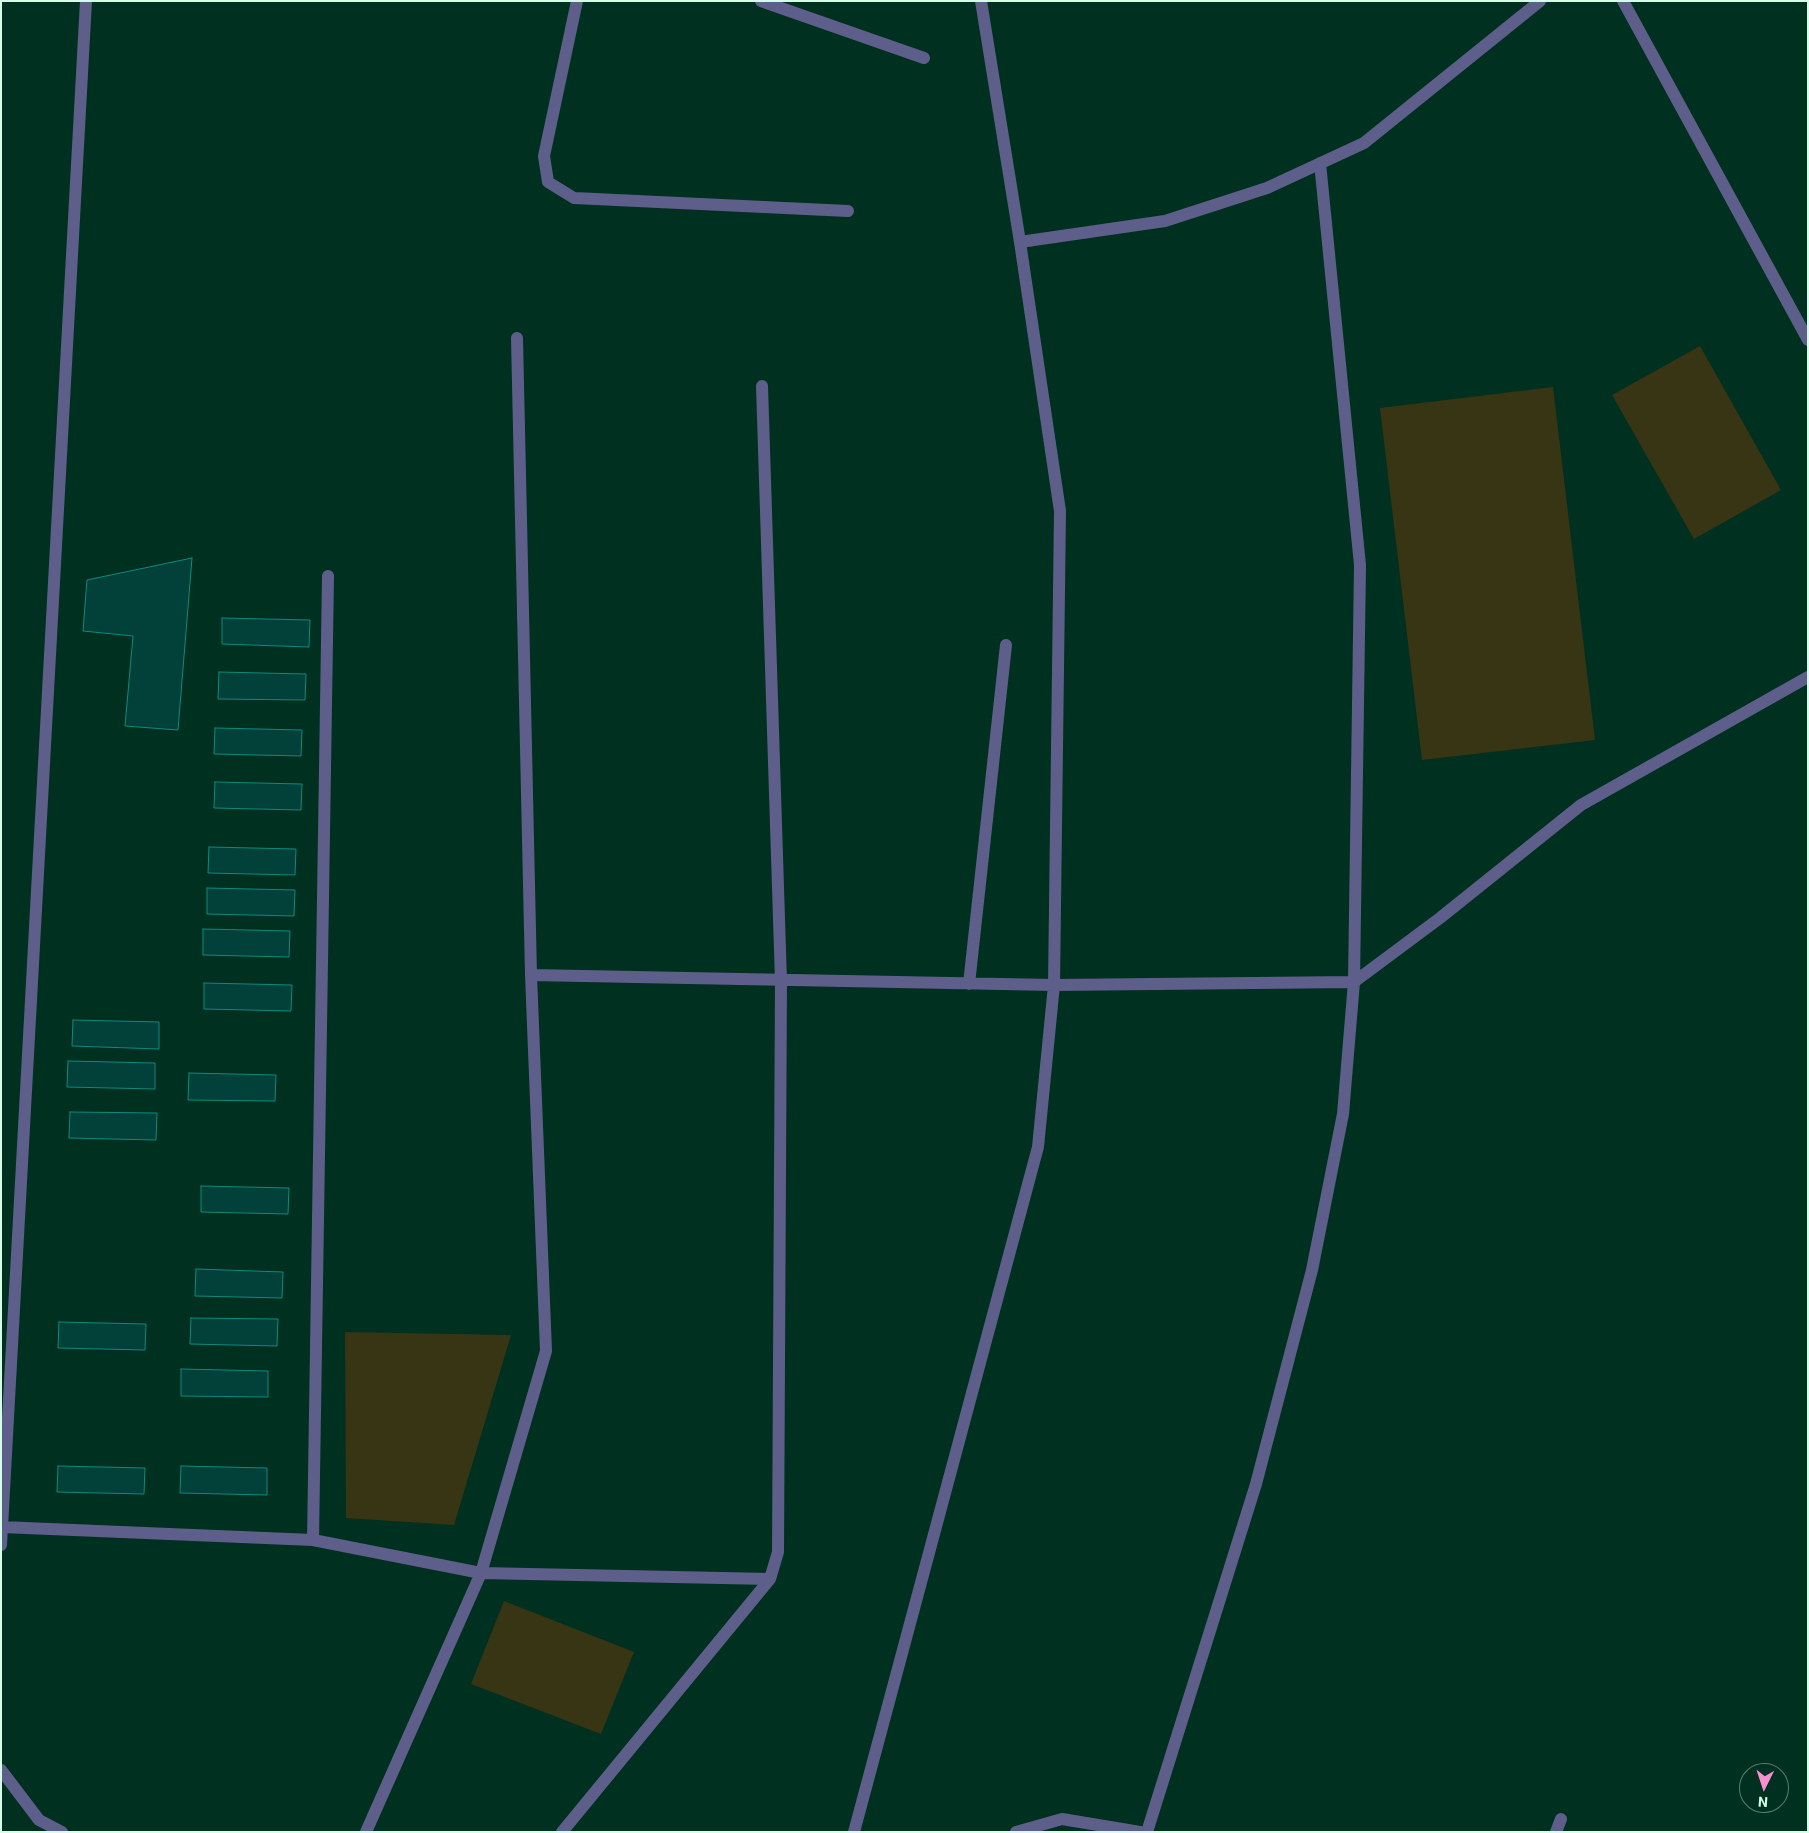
<!DOCTYPE html>
<style>
body{margin:0}
#map{position:relative;width:1809px;height:1833px;overflow:hidden;background:#00301f;font-family:Roboto,sans-serif}
canvas{display:block}
.frame{position:absolute;inset:0;border:2px solid #d5fde8;pointer-events:none}
.north{position:absolute;left:1739px;top:1763px;width:50px;height:50px;box-sizing:border-box;background:#00301f;border:1px solid #55826f;border-radius:50%;rotate:184deg;font-size:14px;font-weight:700;line-height:20px;text-align:center;color:#d5fde8}
.north::after{content:'';display:block;margin:auto;width:18px;height:22px;background:#f690cf;clip-path:polygon(50% 0,100% 100%,50% 72%,0 100%)}
</style>
<div id="map">
<canvas width="1809" height="1833"></canvas>
<div class="frame"></div>
<div class="north">N</div>
</div>
<script>
const g = document.querySelector('canvas').getContext('2d');
g.lineJoin = 'round';
function fill(path, color) {
  g.fillStyle = color;
  g.fill(path, 'evenodd');
}
function poly(rows) {
  const path = new Path2D();
  for (const r of rows) {
    path.moveTo(r[0], r[1]);
    for (let i = 2; i < r.length; i += 2) path.lineTo(r[i], r[i + 1]);
  }
  return path;
}
function stroke(path, color, width, dash) {
  g.strokeStyle = color;
  g.lineWidth = width;
  g.lineCap = dash ? 'butt' : 'round';
  g.setLineDash(dash || []);
  g.stroke(path);
}
const green = poly([
 [1700,346,1781,490,1694,539,1612,395],
 [1553,387,1595,740,1422,760,1380,408],
 [345,1332,511,1335,454,1525,346,1518],
 [504,1601,634,1652,601,1734,471,1684]
]);
const building = poly([
 [192,558,178,730,125,726,133,636,83,631,87,580,192,558],
 [222,618,310,620,309,647,222,644,222,618],
 [219,672,306,674,305,700,218,699,219,672],
 [215,728,302,730,301,756,214,754,215,728],
 [215,782,302,784,301,810,214,808,215,782],
 [209,847,296,849,295,875,208,873,209,847],
 [207,888,295,890,294,916,207,914,207,888],
 [203,929,290,931,289,957,203,955,203,929],
 [204,983,292,985,291,1011,204,1009,204,983],
 [73,1020,159,1022,159,1049,72,1046,73,1020],
 [68,1061,155,1063,155,1089,67,1087,68,1061],
 [189,1073,276,1075,275,1101,188,1100,189,1073],
 [70,1112,157,1113,156,1140,69,1138,70,1112],
 [201,1186,289,1188,288,1214,201,1212,201,1186],
 [196,1269,283,1272,282,1298,195,1296,196,1269],
 [191,1318,278,1319,277,1346,190,1344,191,1318],
 [59,1322,146,1324,145,1350,58,1348,59,1322],
 [181,1369,268,1371,268,1397,181,1396,181,1369],
 [58,1466,145,1468,144,1494,57,1492,58,1466],
 [181,1466,267,1468,267,1495,180,1493,181,1466]
]);
const minor = poly([
 [577,1,544,156,548,182,574,198,848,211],
 [761,1,924,58],
 [1623,1,1808,340],
 [1020,242,1165,221,1267,188,1364,143,1540,1],
 [531,975,1054,985,1354,982,1440,918,1581,805,1808,677],
 [969,984,1006,645],
 [2,1527,313,1540,481,1573,770,1579],
 [313,1540,328,576],
 [1,1545,86,1],
 [1,1770,39,1820,62,1832],
 [366,1832,481,1573,546,1351,531,975,517,338],
 [562,1832,770,1579,778,1552,781,981,762,386],
 [854,1832,1038,1147,1054,985,1060,511,1020,242,981,1],
 [1016,1832,1062,1819,1140,1832],
 [1147,1832,1256,1484,1312,1270,1343,1114,1354,982,1360,565,1320,163],
 [1556,1832,1561,1819]
]);
fill(green, '#383514');
fill(building, '#01413a');
stroke(building, '#0e8a7d', 1);
stroke(minor, '#5e5e8a', 12);
</script>
